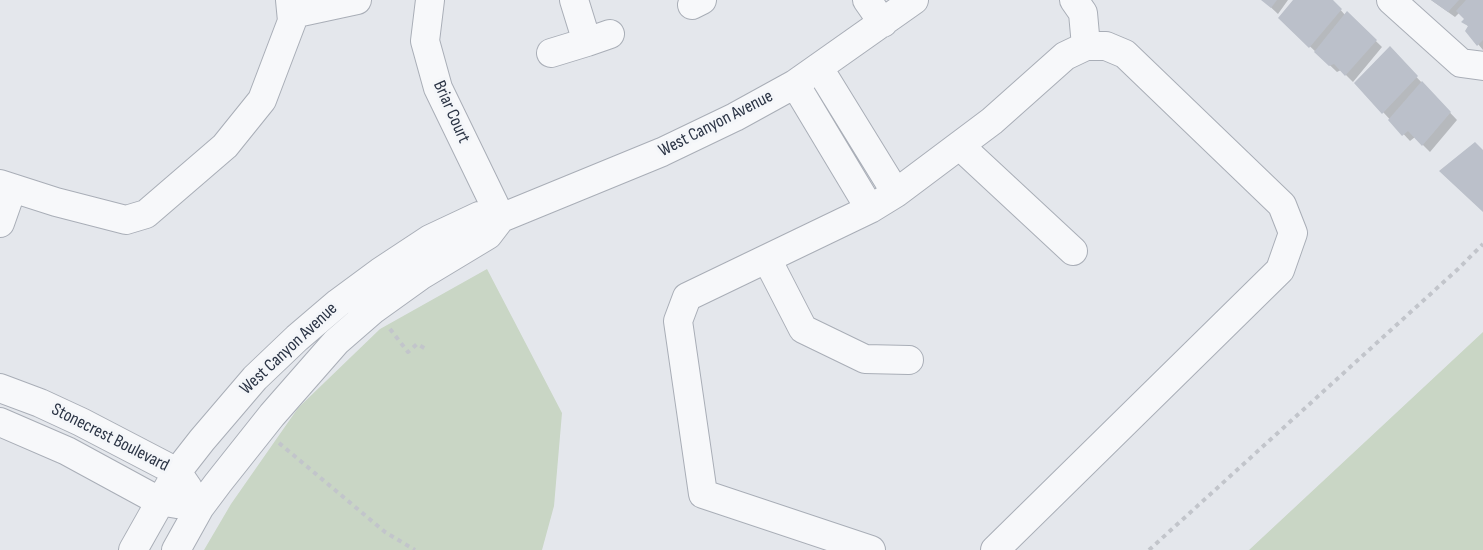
<!DOCTYPE html>
<style>
body{margin:0}
canvas{display:block;background:#e4e7ec}
</style>
<canvas width="1483" height="550"></canvas>
<script>
const g = document.querySelector('canvas').getContext('2d');
g.lineJoin = 'round';
function fill(path, color) {
  g.fillStyle = color;
  g.fill(path, 'evenodd');
}
function poly(rows) {
  const path = new Path2D();
  for (const r of rows) {
    path.moveTo(r[0], r[1]);
    for (let i = 2; i < r.length; i += 2) path.lineTo(r[i], r[i + 1]);
  }
  return path;
}
function stroke(path, color, width, dash) {
  g.strokeStyle = color;
  g.lineWidth = width;
  g.lineCap = dash ? 'butt' : 'round';
  g.setLineDash(dash || []);
  g.stroke(path);
}
function label(font, color, halo, rows, align = 'center') {
  g.font = font + ' "Sofia Sans Condensed",sans-serif';
  g.lineWidth = 6;
  g.setLineDash([]);
  g.textBaseline = 'middle';
  g.strokeStyle = halo;
  g.fillStyle = color;
  for (const [text, x, y, turn = 0] of rows) {
    g.save();
    g.translate(x, y);
    g.rotate((+turn || 0) * Math.PI / 180);
    g.textAlign = isNaN(turn) ? turn : align;
    if (halo) g.strokeText(text, 0, 0);
    g.fillText(text, 0, 0);
    g.restore();
  }
}
const green = poly([
 [487,269,562,413,554,506,542,550,204,550,231,504,298,408,380,329],
 [1483,332,1483,550,1249,550]
]);
const shadow = poly([
 [1263,0,1288,0,1278,14],
 [1294,0,1332,0,1345,15,1347,13,1382,47,1353,82,1341,70,1337,72,1280,18],
 [1431,0,1483,0,1483,50,1478,44,1469,27,1464,22,1466,19,1460,12,1455,17],
 [1390,49,1457,120,1430,152,1415,137,1410,141,1356,83]
]);
const building = poly([
 [1261,0,1277,0,1271,8],
 [1293,0,1333,0,1342,9,1309,48,1278,18],
 [1431,0,1459,0,1448,12],
 [1466,0,1483,0,1483,40,1477,46,1465,31,1468,26,1461,22,1464,19,1456,11],
 [1347,11,1377,40,1345,76,1334,64,1329,66,1314,52],
 [1390,46,1418,76,1382,114,1354,83],
 [1422,81,1451,112,1422,146,1408,131,1402,136,1388,120],
 [1475,142,1483,150,1483,212,1439,171]
]);
const path = poly([
 [390,329,408,352,417,344,428,350],
 [279,443,385,532,415,550],
 [1149,550,1458,269,1483,244]
]);
const minor = poly([
 [430,0,425,41,438,88,501,218],
 [574,0,587,42,610,34],
 [867,0,883,23],
 [1074,0,1083,13,1086,46],
 [1391,0,1461,63,1483,66],
 [692,5,702,0],
 [292,14,357,0],
 [551,53,587,42],
 [819,68,896,193],
 [795,84,870,209],
 [960,146,1073,251],
 [0,184,56,202,126,220,146,214,225,146,262,100,292,21,290,0],
 [0,223,12,189],
 [767,259,803,329,865,359,909,360],
 [0,388,40,403,81,422,177,472,188,488],
 [0,422,67,451,159,501,177,504],
 [133,550,177,472,202,440,255,378,297,338,338,303,380,272,430,239,479,216,501,218,662,152,735,117,795,84,914,0],
 [176,550,200,507,218,483,272,415,336,342,374,309,420,276,488,235,501,218],
 [871,550,703,494,678,321,687,297,870,209,896,193,992,121,1065,56,1086,46,1106,46,1125,54,1282,205,1293,233,1280,270,995,550]
]);
const streetNames = [
 ["Briar Court",451,112,66],
 ["West Canyon Avenue",716,124,-27],
 ["West Canyon Avenue",289,349,-43],
 ["Stonecrest Boulevard",110,438,27]
];
fill(green, '#c9d6c5');
fill(shadow, '#0003');
fill(building, '#bbc0ca');
stroke(minor, '#a9aeb7', 30);
stroke(path, '#c2c5cb', 4, [4.5, 4.5]);
stroke(minor, '#f7f8fa', 28);
label('18px', '#2b3445', '#f4f6f9', streetNames);
</script>
